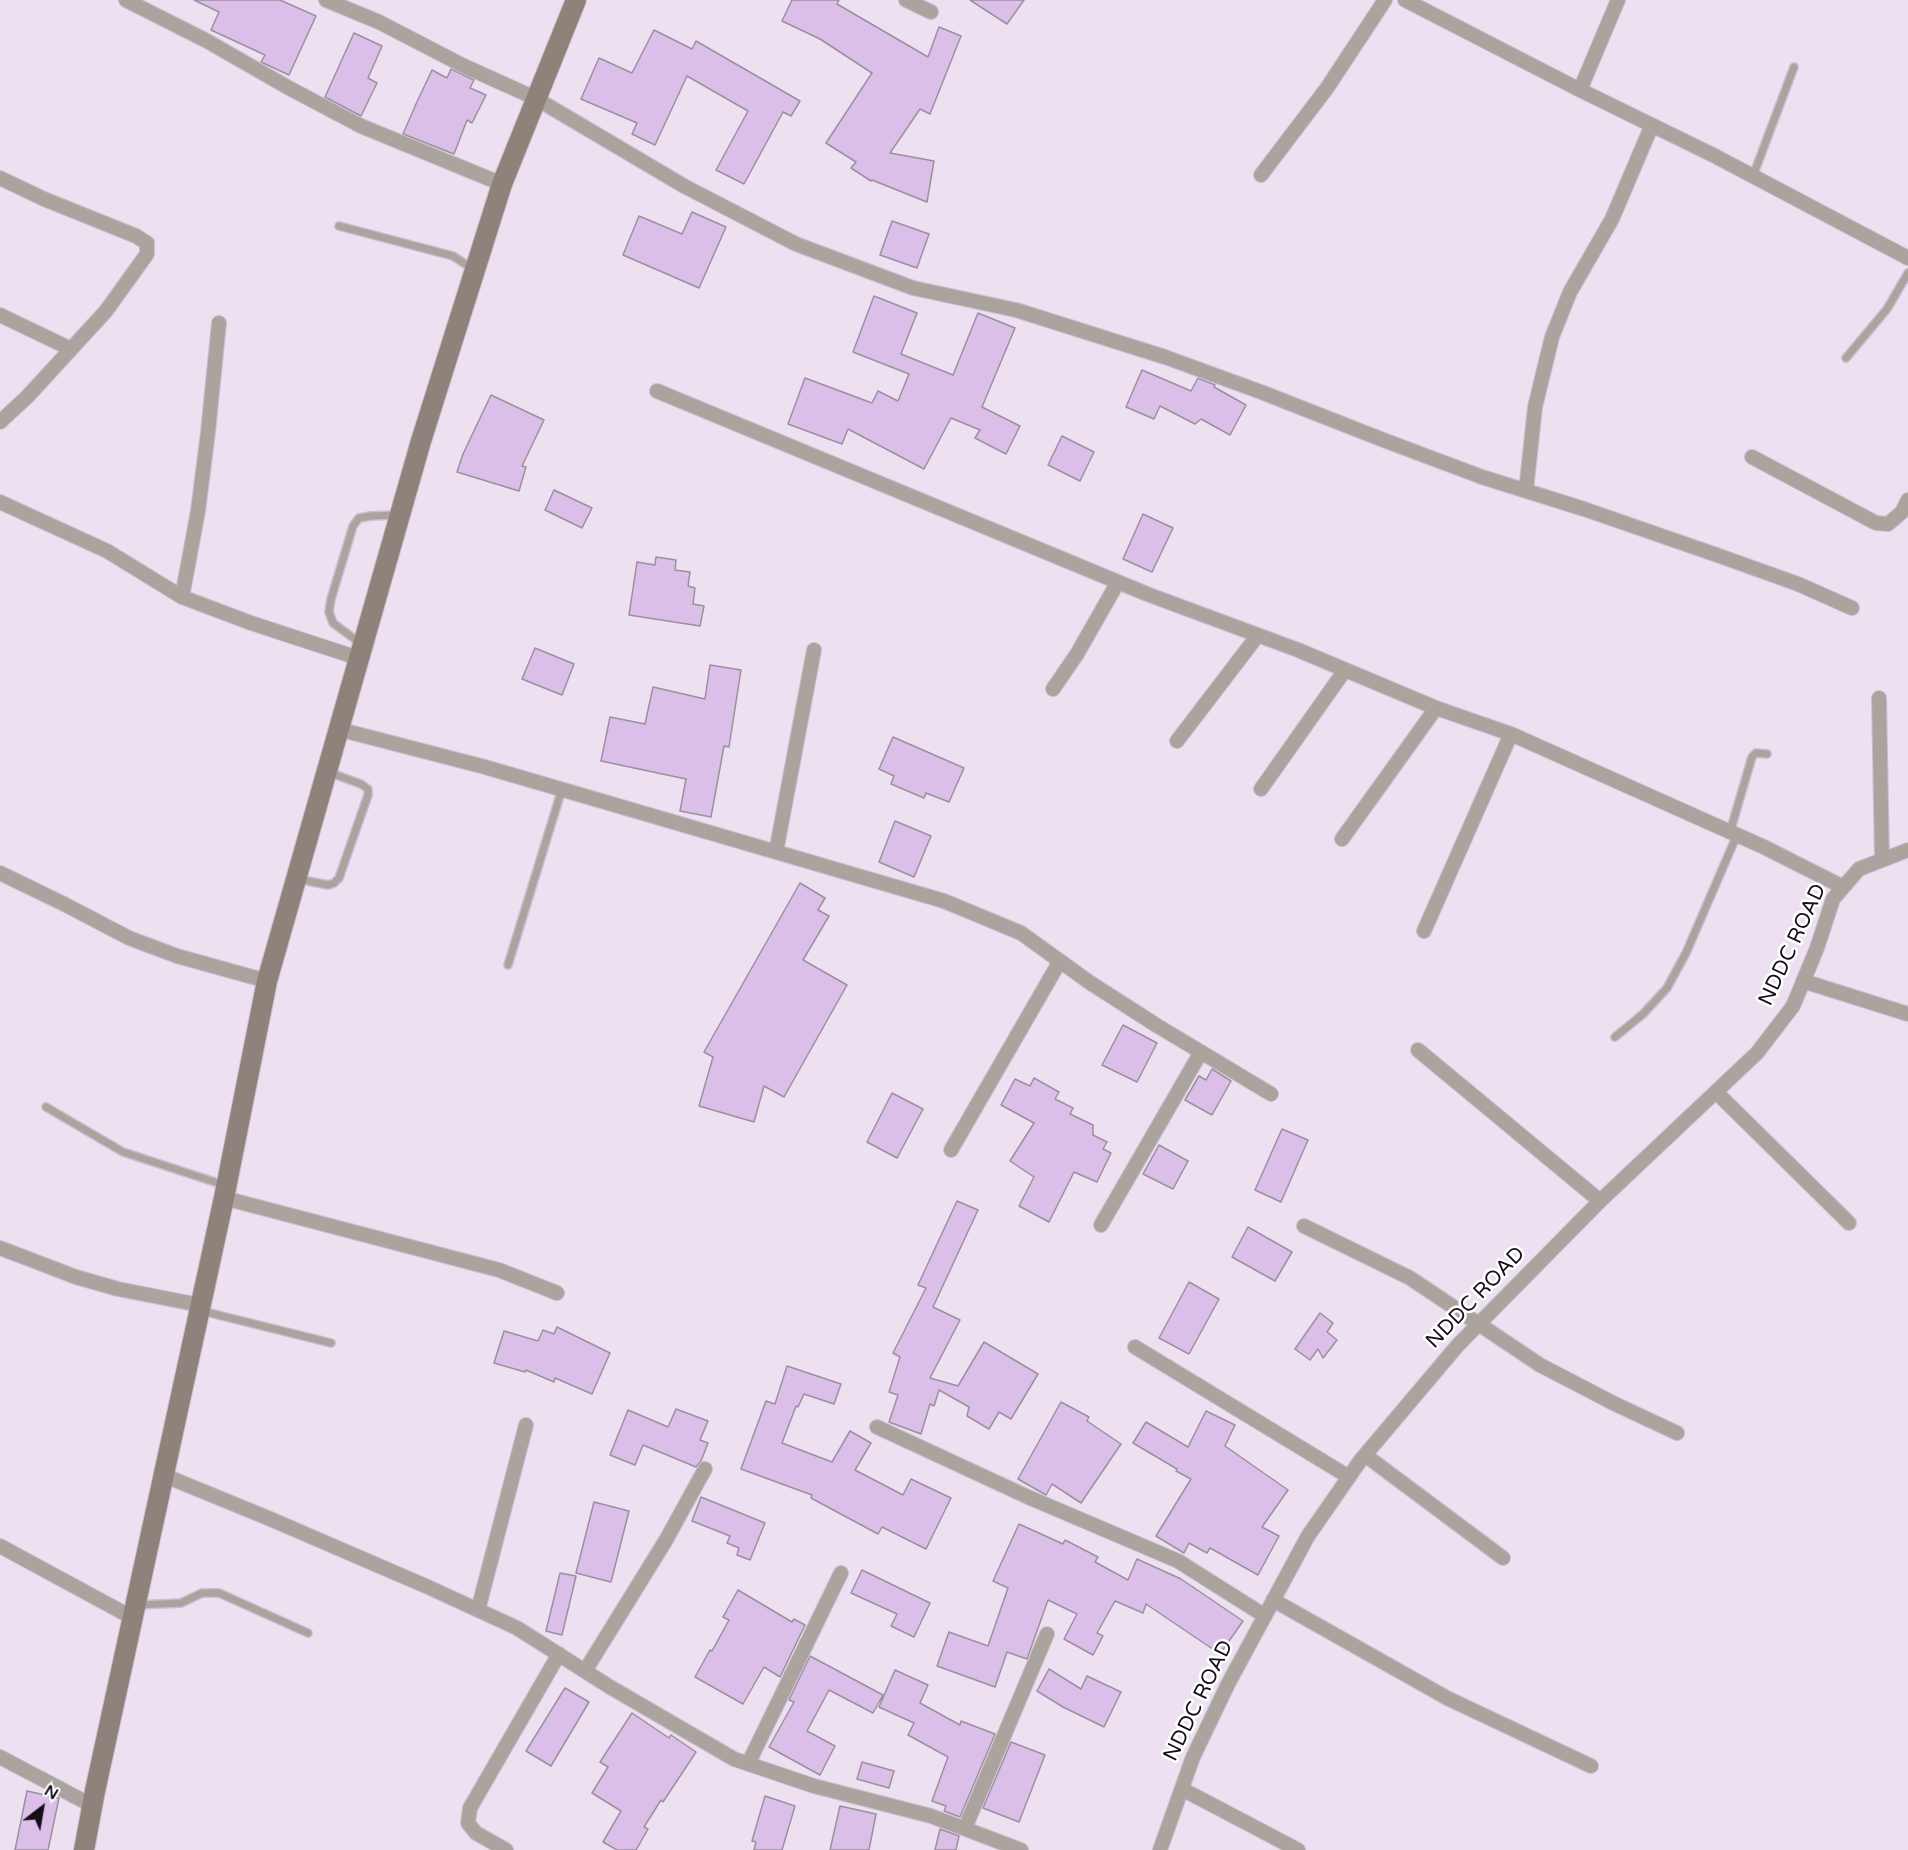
<!DOCTYPE html>
<style>
body{margin:0}
#map{position:relative;width:1908px;height:1850px;overflow:hidden;background:#ece0f1;font-family:"Varela Round",sans-serif}
canvas{display:block}
.north{position:absolute;left:12px;top:1778px;width:60px;height:60px;-webkit-text-stroke:4px #fff;paint-order:stroke;rotate:31deg;font-size:16px;font-weight:700;line-height:24px;text-align:center;color:#141016}
.north::after{content:'';display:block;margin:auto;width:21px;height:27px;background:#141016;clip-path:polygon(50% 0,100% 100%,50% 72%,0 100%)}
</style>
<div id="map">
<canvas width="1908" height="1850"></canvas>
<div class="north">N</div>
</div>
<script>
const g = document.querySelector('canvas').getContext('2d');
g.lineJoin = 'round';
function fill(path, color) {
  g.fillStyle = color;
  g.fill(path, 'evenodd');
}
function poly(rows) {
  const path = new Path2D();
  for (const r of rows) {
    path.moveTo(r[0], r[1]);
    for (let i = 2; i < r.length; i += 2) path.lineTo(r[i], r[i + 1]);
  }
  return path;
}
function stroke(path, color, width, dash) {
  g.strokeStyle = color;
  g.lineWidth = width;
  g.lineCap = dash ? 'butt' : 'round';
  g.setLineDash(dash || []);
  g.stroke(path);
}
function label(font, color, halo, rows, align = 'center') {
  g.font = font + ' "Varela Round",sans-serif';
  g.lineWidth = 5;
  g.setLineDash([]);
  g.textBaseline = 'middle';
  g.strokeStyle = halo;
  g.fillStyle = color;
  for (const [text, x, y, turn = 0] of rows) {
    g.save();
    g.translate(x, y);
    g.rotate((+turn || 0) * Math.PI / 180);
    g.textAlign = isNaN(turn) ? turn : align;
    if (halo) g.strokeText(text, 0, 0);
    g.fillText(text, 0, 0);
    g.restore();
  }
}
const building = poly([
 [194,0,280,0,316,16,289,75,261,62,265,55,211,30,219,12,194,0],
 [792,0,839,0,837,4,928,57,939,27,961,36,930,114,920,109,890,153,934,161,927,202,872,180,871,181,851,168,856,162,826,143,872,73,820,39,782,21,792,0],
 [970,0,1024,0,1007,24,970,0],
 [654,30,692,49,696,41,800,101,791,116,783,112,744,184,716,170,748,111,687,76,655,145,632,134,637,123,581,99,599,58,632,73,654,30],
 [354,33,382,46,368,78,377,83,361,116,325,97,354,33],
 [451,69,474,80,470,88,486,95,472,123,467,120,454,154,403,134,416,104,432,70,447,78,451,69],
 [692,212,726,227,699,288,623,255,639,216,682,234,692,212],
 [892,221,929,234,917,268,880,255,892,221],
 [874,296,917,313,901,354,953,375,978,313,1015,328,982,407,1020,426,1006,454,975,438,980,430,951,418,924,469,848,429,842,444,788,424,805,378,872,403,878,391,898,401,909,374,853,352,874,296],
 [1142,370,1191,391,1198,378,1215,385,1214,387,1246,405,1230,435,1201,419,1195,424,1160,406,1154,419,1126,407,1142,370],
 [491,395,544,420,522,466,526,467,519,491,457,472,463,454,491,395],
 [1062,436,1094,452,1080,481,1048,465,1062,436],
 [554,490,592,508,582,528,545,510,554,490],
 [1143,514,1173,528,1152,572,1123,559,1143,514],
 [656,557,676,560,675,570,690,572,688,586,695,588,693,604,704,606,700,626,629,615,637,562,655,565,656,557],
 [535,648,574,664,562,695,522,679,535,648],
 [710,665,741,670,729,747,724,746,711,817,680,811,686,779,601,761,610,717,645,724,653,687,705,699,710,665],
 [893,737,964,768,949,802,926,793,924,798,891,784,894,776,879,769,893,737],
 [895,821,931,836,914,877,879,862,895,821],
 [800,883,825,898,818,910,829,916,803,960,847,985,784,1097,764,1086,754,1122,699,1106,713,1057,704,1052,800,883],
 [1123,1025,1157,1043,1137,1082,1102,1065,1123,1025],
 [1212,1069,1231,1081,1212,1115,1185,1100,1199,1076,1206,1080,1212,1069],
 [1034,1078,1059,1092,1055,1099,1073,1108,1070,1114,1093,1125,1093,1135,1107,1142,1103,1149,1111,1153,1097,1182,1074,1172,1049,1222,1019,1206,1034,1177,1010,1161,1034,1123,1001,1105,1015,1079,1030,1086,1034,1078],
 [892,1093,923,1109,897,1158,867,1142,892,1093],
 [1282,1129,1308,1140,1281,1202,1255,1190,1282,1129],
 [1159,1145,1188,1161,1173,1189,1143,1174,1159,1145],
 [957,1201,978,1210,933,1307,960,1320,930,1378,958,1386,984,1342,1038,1374,1011,1419,999,1412,989,1429,967,1416,969,1407,939,1390,934,1406,930,1404,921,1434,889,1422,898,1395,889,1392,900,1357,893,1353,926,1288,918,1285,957,1201],
 [1248,1227,1292,1252,1275,1281,1232,1257,1248,1227],
 [1189,1282,1219,1299,1189,1354,1159,1338,1189,1282],
 [1320,1313,1333,1323,1327,1332,1337,1340,1323,1358,1318,1349,1310,1360,1295,1349,1320,1313],
 [557,1327,610,1353,592,1394,555,1378,554,1382,526,1370,525,1372,494,1363,504,1331,538,1341,543,1330,554,1334,557,1327],
 [787,1366,841,1384,834,1404,804,1394,798,1407,796,1406,782,1443,832,1462,850,1431,871,1443,855,1470,903,1495,911,1479,951,1498,926,1549,882,1527,878,1534,811,1498,812,1495,741,1469,766,1401,775,1404,787,1366],
 [1061,1402,1089,1417,1087,1421,1121,1444,1081,1503,1052,1484,1046,1495,1018,1479,1061,1402],
 [676,1409,708,1421,700,1440,708,1443,701,1461,696,1467,643,1445,635,1465,610,1455,628,1410,668,1427,676,1409],
 [1206,1411,1235,1425,1225,1446,1288,1490,1262,1527,1279,1536,1258,1575,1210,1548,1207,1553,1189,1543,1184,1553,1156,1536,1191,1479,1176,1471,1177,1469,1133,1443,1146,1422,1188,1447,1206,1411],
 [701,1497,765,1523,750,1560,737,1555,739,1548,727,1543,730,1536,692,1521,701,1497],
 [594,1502,629,1511,611,1582,576,1573,594,1502],
 [1019,1524,1063,1544,1065,1540,1098,1557,1095,1562,1128,1580,1137,1559,1181,1579,1243,1621,1220,1654,1146,1604,1143,1613,1115,1601,1097,1633,1103,1636,1093,1655,1064,1639,1077,1614,1048,1600,1027,1659,1007,1652,995,1687,937,1666,949,1632,988,1646,1008,1588,993,1581,1019,1524],
 [862,1570,930,1603,914,1637,891,1626,897,1614,851,1593,862,1570],
 [560,1573,576,1576,562,1635,546,1631,560,1573],
 [738,1590,792,1622,794,1619,805,1625,780,1677,764,1667,743,1704,695,1677,710,1650,712,1651,729,1620,723,1617,738,1590],
 [810,1656,883,1695,873,1713,829,1690,807,1731,835,1746,820,1775,769,1747,794,1702,789,1700,810,1656],
 [1049,1669,1081,1689,1087,1676,1121,1692,1104,1727,1063,1707,1037,1691,1049,1669],
 [895,1670,928,1685,920,1703,960,1725,961,1721,995,1734,960,1817,944,1811,946,1806,932,1801,948,1757,908,1735,914,1723,879,1707,895,1670],
 [565,1688,589,1702,551,1766,526,1751,565,1688],
 [632,1713,669,1738,671,1735,696,1752,663,1802,661,1800,644,1827,648,1829,636,1850,617,1850,603,1842,621,1811,592,1793,608,1767,600,1762,632,1713],
 [1011,1742,1045,1755,1019,1822,983,1808,1011,1742],
 [862,1762,894,1771,889,1788,857,1779,862,1762],
 [27,1791,59,1798,48,1850,15,1850,27,1791],
 [765,1796,795,1806,782,1850,754,1850,756,1842,752,1841,765,1796],
 [840,1806,876,1814,869,1850,830,1850,840,1806],
 [940,1829,959,1836,956,1850,935,1850,940,1829]
]);
const lane = poly([
 [1753,176,1794,67],
 [339,226,453,256,473,269],
 [1846,358,1887,309,1908,273],
 [360,643,333,623,329,612,331,599,353,526,359,518,371,516,397,515],
 [1730,832,1752,757,1756,753,1767,754],
 [298,879,328,885,334,883,339,878,368,795,368,789,361,784,328,772],
 [508,965,562,789],
 [1615,1037,1643,1014,1667,988,1686,953,1737,835],
 [46,1107,123,1152,224,1185],
 [202,1311,331,1343],
 [138,1605,181,1603,202,1593,219,1593,308,1633]
]);
const street = poly([
 [126,0,207,41,289,88,361,126,502,184],
 [326,0,379,22,464,66,535,98,684,186,796,244,913,288,1016,310,1165,357,1261,392,1386,441,1482,477,1584,509,1714,554,1798,584,1852,608],
 [906,0,931,12],
 [1405,0,1580,90,1713,155,1908,258],
 [1580,90,1618,0],
 [1261,175,1327,88,1385,0],
 [0,178,44,199,136,236,147,243,147,254,106,311,27,397,0,422],
 [0,315,71,349],
 [657,391,1147,594,1298,650,1436,708,1511,734,1764,847,1843,887],
 [1752,457,1876,523,1888,524,1902,512,1908,500],
 [1526,491,1535,407,1552,337,1570,292,1612,219,1652,125],
 [0,502,107,551,182,597,251,623,358,658],
 [182,597,198,511,208,432,219,323],
 [1053,689,1077,654,1118,582],
 [1879,698,1882,860],
 [338,729,485,767,944,901,1021,933,1089,982,1156,1025,1271,1094],
 [1177,741,1258,635],
 [1261,789,1345,670],
 [1342,839,1436,708],
 [776,852,814,650],
 [0,873,64,904,129,938,177,956,267,981],
 [1424,931,1511,734],
 [1803,981,1908,1014],
 [1418,1050,1600,1201],
 [1716,1092,1849,1223],
 [951,1150,1060,961],
 [224,1198,499,1270,557,1293],
 [1101,1225,1201,1052],
 [1304,1226,1410,1278,1540,1365,1615,1404,1677,1433],
 [0,1248,76,1277,118,1289,200,1305],
 [1135,1347,1349,1477],
 [877,1427,1028,1497,1178,1561,1265,1616],
 [1365,1455,1503,1558],
 [163,1475,268,1518,428,1587,517,1628,610,1687,734,1759,814,1786,931,1816,1021,1850],
 [0,1546,133,1618],
 [1273,1600,1447,1698,1591,1766],
 [478,1610,526,1425],
 [585,1671,666,1540,705,1469],
 [0,1757,93,1806],
 [748,1764,841,1573],
 [1182,1789,1298,1850],
 [965,1828,1047,1634],
 [506,1850,476,1833,468,1823,470,1808,559,1654],
 [1160,1850,1193,1757,1228,1684,1308,1536,1360,1461,1458,1345,1600,1201,1757,1053,1793,1006,1817,948,1833,899,1859,869,1908,850]
]);
const secondary = poly([
 [84,1850,95,1791,224,1198,267,981,421,441,502,184,576,0]
]);
const streetNames = [
 ["NDDC ROAD",1793,945,-65],
 ["NDDC ROAD",1476,1298,-46],
 ["NDDC ROAD",1199,1701,-64]
];
fill(building, '#dbbfe8');
stroke(building, '#9a909f', 1.5);
stroke(lane, '#c9bfce', 10);
stroke(street, '#c9bfce', 16);
stroke(secondary, '#c9bfce', 22);
stroke(lane, '#aaa39e', 7);
stroke(street, '#aaa39e', 14);
stroke(secondary, '#8e827b', 20);
label('21px', '#141016', '#fff', streetNames);
</script>
